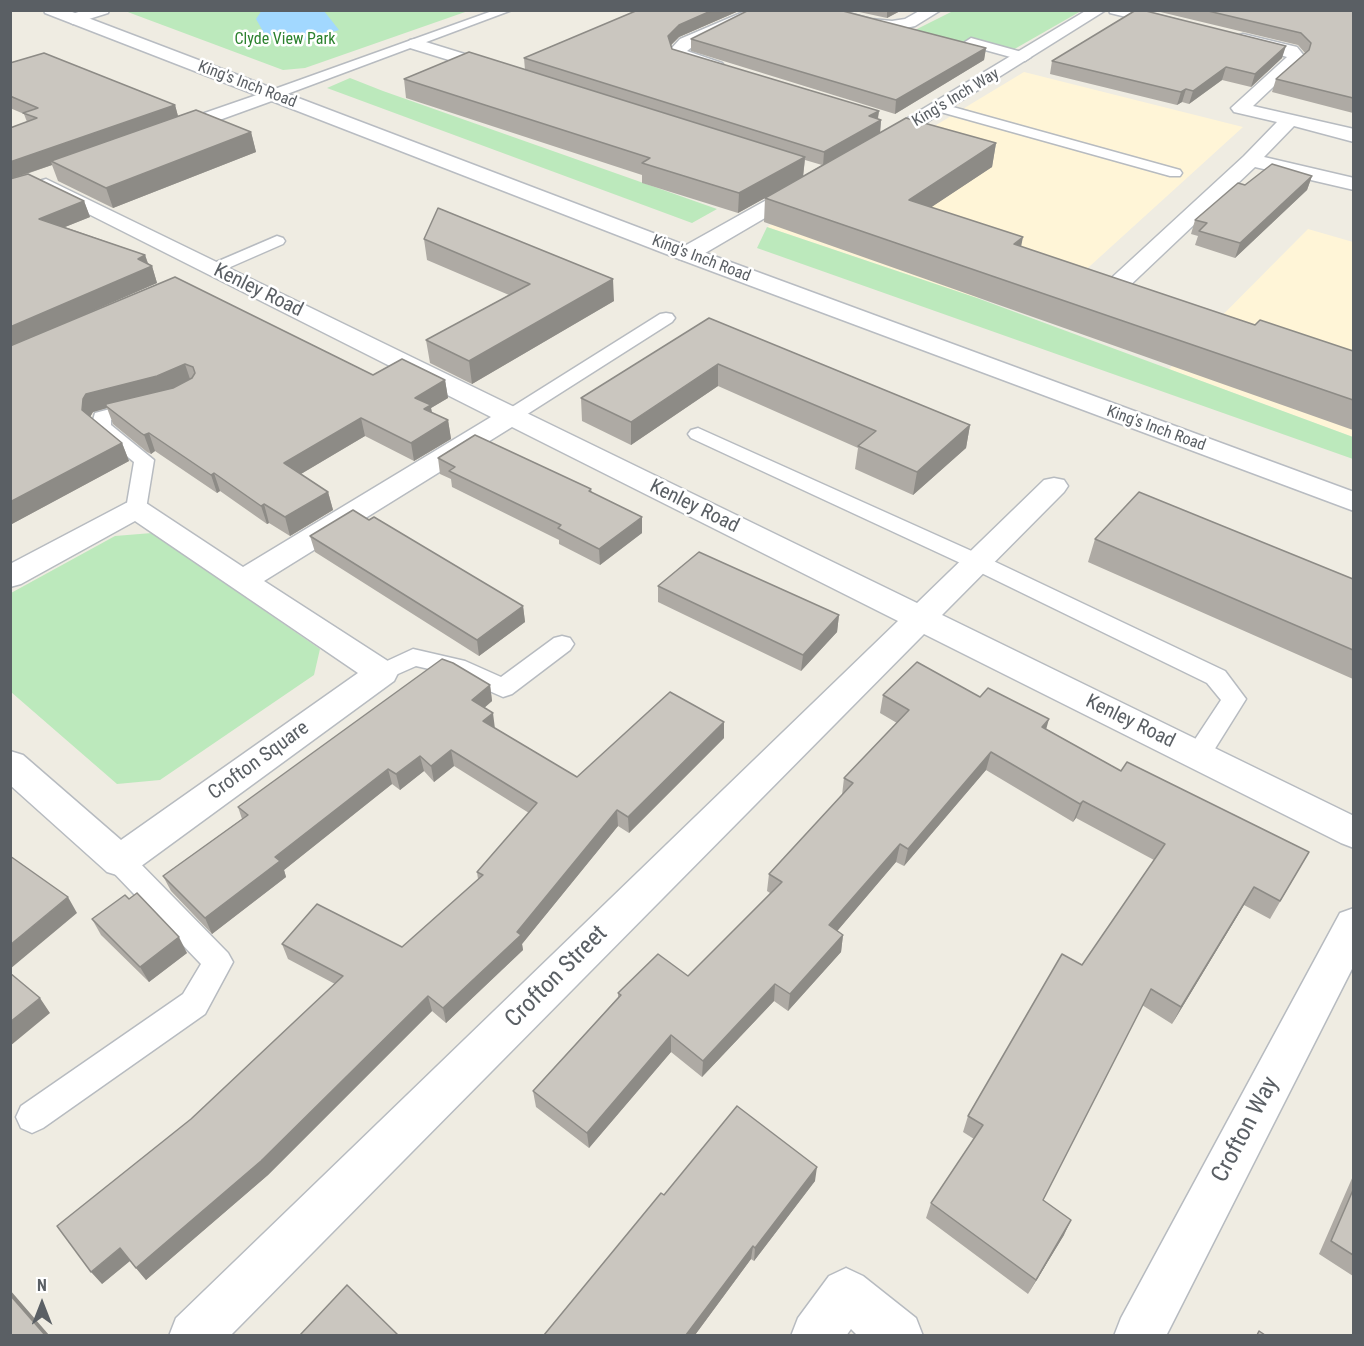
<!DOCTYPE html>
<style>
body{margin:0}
#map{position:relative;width:1364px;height:1346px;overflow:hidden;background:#efece2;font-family:"Roboto Condensed",sans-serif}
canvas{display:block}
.frame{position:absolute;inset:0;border:12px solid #5a5f64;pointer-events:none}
.north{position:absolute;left:12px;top:1274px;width:60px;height:60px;-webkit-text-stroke:4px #fff;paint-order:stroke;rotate:0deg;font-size:16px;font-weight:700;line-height:24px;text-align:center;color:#5a5f64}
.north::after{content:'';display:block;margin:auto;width:21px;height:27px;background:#5a5f64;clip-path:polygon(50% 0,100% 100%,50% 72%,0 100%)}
</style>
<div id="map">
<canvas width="1364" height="1346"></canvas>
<div class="frame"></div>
<div class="north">N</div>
</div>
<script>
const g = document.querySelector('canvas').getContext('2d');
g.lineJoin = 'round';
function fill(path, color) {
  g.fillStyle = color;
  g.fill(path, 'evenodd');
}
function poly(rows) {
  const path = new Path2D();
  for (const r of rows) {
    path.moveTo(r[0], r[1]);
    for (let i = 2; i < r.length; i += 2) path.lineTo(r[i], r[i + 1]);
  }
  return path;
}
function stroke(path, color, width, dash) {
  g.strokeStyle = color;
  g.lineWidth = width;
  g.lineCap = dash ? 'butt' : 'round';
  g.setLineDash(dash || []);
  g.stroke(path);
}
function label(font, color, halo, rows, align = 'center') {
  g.font = font + ' "Roboto Condensed",sans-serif';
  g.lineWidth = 5;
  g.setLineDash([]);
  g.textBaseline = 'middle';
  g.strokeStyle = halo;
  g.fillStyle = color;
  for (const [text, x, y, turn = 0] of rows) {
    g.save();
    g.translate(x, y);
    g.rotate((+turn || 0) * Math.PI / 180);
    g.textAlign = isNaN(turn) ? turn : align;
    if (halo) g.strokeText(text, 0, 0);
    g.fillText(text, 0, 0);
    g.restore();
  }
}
const commercial = poly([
 [1024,72,1243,127,1079,276,1016,269,977,298,767,227],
 [1308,229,1353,242,1353,437,1169,369]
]);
const green = poly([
 [125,11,468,11,305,68,283,70],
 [953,11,1081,11,1004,55,911,32],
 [350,78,383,91,717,209,692,223,327,88],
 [767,227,977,298,1353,437,1353,459,757,248],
 [152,533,320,649,314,675,160,780,117,784,11,692,11,593,115,536]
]);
const water = poly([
 [262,10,324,11,339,30,306,40,284,41,264,33,256,19]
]);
const lane = poly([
 [495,10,512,10,279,97,274,98,268,94,269,91,495,10],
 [971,38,1029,54,1031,57,1025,61,967,45,965,42,971,38],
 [942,104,1180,170,1182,173,1180,176,1170,176,937,111,935,108,942,104],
 [277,236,283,238,285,241,283,244,219,272,213,274,205,269,207,266,277,236],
 [666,313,672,314,675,318,672,322,518,420,511,422,504,420,501,416,504,412,660,314,666,313],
 [140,401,147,403,149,407,147,411,111,420,111,425,154,460,146,509,143,514,136,515,129,514,126,509,134,462,91,427,95,413,140,401],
 [698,428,985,557,1225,671,1246,699,1206,763,1197,766,1188,763,1184,756,1221,700,1207,683,969,567,691,438,688,434,691,430,698,428],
 [562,636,570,638,574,644,570,650,512,694,503,697,451,674,416,666,382,681,374,679,370,673,374,667,413,649,465,661,501,677,554,638,562,636],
 [120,850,130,853,228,953,233,962,205,1014,43,1128,32,1133,21,1128,16,1117,21,1106,183,994,201,964,110,869,106,861,110,853,120,850]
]);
const street = poly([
 [84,10,109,10,108,13,73,24,65,19,67,16,84,10],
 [748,10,769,10,692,47,687,51,722,63,725,67,722,71,716,72,679,62,671,55,670,50,680,39,748,10],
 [809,10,837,10,871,19,892,21,905,19,921,10,941,10,915,26,892,31,871,29,810,13,809,10],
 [1087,10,1106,10,887,147,873,147,870,143,873,139,1087,10],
 [1109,10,1138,10,1181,21,1183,24,1175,29,1110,13,1109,10],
 [1243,34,1297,47,1305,57,1253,106,1354,129,1354,142,1294,126,1264,157,1354,178,1354,190,1255,167,1123,292,1115,294,1107,292,1104,287,1107,282,1244,156,1277,122,1234,112,1231,108,1287,57,1237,42,1235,39,1237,36,1243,34],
 [416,39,507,67,510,71,507,75,501,76,410,48,408,44,410,40,416,39],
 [274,89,280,90,283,94,280,98,178,135,164,135,162,131,164,127,274,89],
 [46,179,917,603,1044,480,1054,478,1064,480,1068,486,1064,492,942,615,1354,816,1354,848,1341,843,924,634,230,1336,169,1336,176,1318,898,621,512,427,264,581,394,665,398,673,394,681,133,872,120,876,107,872,10,785,10,751,23,755,121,840,358,673,135,521,21,584,10,587,10,564,126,503,136,500,146,503,243,567,491,417,39,189,36,185,39,181,46,179],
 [804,181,811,183,814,187,811,191,695,259,687,261,679,259,676,254,679,249,797,183,804,181],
 [1354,908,1354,965,1166,1336,1114,1336,1121,1318,1340,913,1354,908],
 [846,1268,863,1276,916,1318,923,1336,858,1336,851,1329,846,1336,791,1336,798,1318,829,1276,846,1268]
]);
const secondary = poly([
 [44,10,67,10,695,249,1354,492,1354,511,679,259,45,13,44,10]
]);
const wall = poly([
 [638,10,741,10,679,37,671,45,672,49,879,111,878,119,881,120,880,133,996,143,992,167,931,207,1021,247,1255,325,1353,351,1353,430,764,222,765,198,738,213,642,183,642,175,406,98,404,79,525,70,524,58],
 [805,160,822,165,803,176],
 [850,10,902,10,887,18],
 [1152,10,1353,10,1353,113,1272,92,1276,79,1305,53,1298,45],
 [691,39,986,48,984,60,895,114,691,51],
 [44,53,175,105,178,116,196,110,251,132,256,152,113,208,58,181,52,165,21,176,28,174,84,201,90,217,65,227,145,255,148,263,152,266,157,283,85,314,175,277,373,375,402,359,445,380,448,398,431,408,432,413,448,420,451,439,414,461,365,436,301,474,328,492,333,510,290,536,269,523,267,524,220,491,217,493,155,451,151,454,147,452,113,424,107,408,93,412,90,417,122,443,129,461,10,525,10,128,27,122,24,114,10,108,10,63],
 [1282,58,1251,87,1222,80,1189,104,1182,102,1177,105,1050,74,1052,61],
 [1312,176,1307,190,1235,258,1195,245,1198,236,1191,234,1195,220,1245,185],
 [424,239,614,301,472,384,430,363,426,340,509,295,427,260],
 [709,318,970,425,966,448,913,495,855,469,858,448,718,386,631,445,582,421,581,398],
 [438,458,591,489,592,493,642,533,600,565,559,544,559,540,452,487,451,479,440,474],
 [310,536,523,606,525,622,479,656,315,552],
 [1095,539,1353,579,1353,679,1088,562],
 [658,586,839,615,837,632,801,671,658,602],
 [490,685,492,701,484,708,495,728,577,777,724,738,629,833,618,826,522,944,523,950,446,1023,432,1011,268,1175,146,1280,130,1261,102,1284,191,1119,335,984,288,959,282,944,402,947,478,879,477,872,529,813,454,766,434,782,424,771,400,790,392,784,284,870,286,877,212,934,171,891,163,876,242,819,238,807],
 [883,695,980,697,1046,729,1121,771,1309,852,1270,919,1244,905,1172,1024,1142,1005,1043,1200,1064,1235,1028,1294,926,1218,931,1203,974,1139,963,1132,968,1116,1082,965,1154,860,1076,818,1073,822,986,770,904,866,896,862,837,931,843,935,841,952,788,1011,774,1001,702,1077,671,1052,589,1148,536,1107,533,1091,618,997,618,993,688,976,770,893,767,891,769,874,842,795,844,778,897,723,880,713],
 [92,919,187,953,149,982,101,935],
 [1353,1176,1353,1276,1319,1254],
 [815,1181,754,1261,751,1259,695,1335,544,1335,664,1195]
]);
const shadedWall = poly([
 [713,10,741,10,679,37,668,48,668,36,679,25],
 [887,10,902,10,887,18],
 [1286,46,1282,58,1251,87,1255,74],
 [986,48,984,60,895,114,896,100],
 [1226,67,1222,80,1189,104,1193,91],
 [1186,89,1182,102,1177,105,1181,92],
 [175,105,179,120,51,161,52,165,10,179,10,162],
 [879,111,877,122,881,120,880,133,823,166,824,152,869,116],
 [251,132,256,152,113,208,106,188],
 [996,143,992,167,906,224,909,200],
 [805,157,803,177,738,213,739,193],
 [1312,176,1307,190,1235,258,1240,243],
 [84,201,90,217,45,235,39,219],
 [1023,237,1018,262,1014,244],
 [145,255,149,267,152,266,157,283,10,347,10,327],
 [613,279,614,301,472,384,469,361],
 [185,364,191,382,163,394,106,406,107,408,93,412,90,417,82,410,83,399,86,394],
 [718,364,718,386,631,445,631,422],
 [445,380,448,398,431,408,434,423,415,398],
 [361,418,365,436,289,481,284,463],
 [448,420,451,439,414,461,411,443],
 [970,425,966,448,913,495,917,472],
 [149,433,155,451,151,454,144,435],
 [122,443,129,461,10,525,10,502],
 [214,473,220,491,217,493,211,475],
 [328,492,333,510,290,536,285,517],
 [264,504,269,523,267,524,261,506],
 [642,517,642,533,600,565,599,549],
 [523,606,525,622,479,656,477,640],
 [839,615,837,632,801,671,803,655],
 [490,685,492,701,475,716,472,700],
 [493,713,495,729,483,721],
 [1049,719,1044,737,1042,727],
 [724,722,724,738,629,833,628,817],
 [451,750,454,766,434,782,431,766],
 [991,752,986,770,904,866,908,849],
 [420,756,424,771,400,790,396,774],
 [388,769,392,784,284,870,286,877,212,934,205,918,275,857],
 [1083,801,1076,818,1073,822,1080,804],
 [617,810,618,826,522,944,523,950,446,1023,443,1008,517,932],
 [900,844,896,862,827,943,829,925],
 [1254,887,1244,905,1172,1024,1181,1007],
 [68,897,77,913,10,969,10,945],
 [843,935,841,952,788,1011,790,994],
 [179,937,187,953,149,982,140,967],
 [775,984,774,1001,702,1077,703,1061],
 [428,996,432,1011,268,1175,146,1280,136,1268],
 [40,998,50,1013,10,1046,10,1022],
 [671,1035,671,1052,589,1148,587,1133],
 [817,1167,815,1181,754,1261,755,1248],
 [1071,1220,1064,1235,1028,1294,1036,1280],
 [753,1246,751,1259,695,1335,686,1335],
 [120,1248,131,1260,102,1284,91,1272],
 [10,1290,49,1335,45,1335,10,1295]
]);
const building = poly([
 [638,10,713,10,679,25,668,36,672,49,879,111,869,116,881,120,824,152,524,58,638,10],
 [749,10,839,10,986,48,896,100,691,39,749,10],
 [1136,10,1142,10,1286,46,1255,74,1226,67,1193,91,1186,89,1181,92,1052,61,1136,10],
 [1204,10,1353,10,1353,98,1276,79,1309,50,1311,43,1301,33,1204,10],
 [469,52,805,157,739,193,642,163,650,158,404,79,469,52],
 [44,53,175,105,10,162,10,128,37,118,23,113,38,108,10,96,10,63,44,53],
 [196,110,251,132,106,188,51,161,196,110],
 [906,118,996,143,909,200,1023,237,1014,244,1255,325,1260,320,1353,351,1353,400,765,198,906,118],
 [1272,164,1312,176,1240,243,1199,231,1207,223,1195,220,1238,183,1245,185,1272,164],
 [28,174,84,201,39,219,145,255,138,259,152,266,10,327,10,179,28,174],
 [438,208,613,279,469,361,426,340,530,284,424,239,438,208],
 [175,277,373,375,402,359,445,380,415,398,431,405,424,409,448,420,411,443,361,418,284,463,328,492,285,517,264,504,261,506,214,473,211,475,149,433,144,435,141,433,106,406,106,404,173,388,192,378,195,373,193,367,185,364,157,376,86,394,83,399,82,410,122,443,10,502,10,346,175,277],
 [709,318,970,425,917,472,858,446,876,431,718,364,631,422,581,398,709,318],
 [475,435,591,489,589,491,642,517,599,549,558,528,561,525,449,471,455,467,438,458,475,435],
 [1139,492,1353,579,1353,650,1095,539,1139,492],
 [353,510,369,520,374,517,523,606,477,640,310,536,353,510],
 [699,552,839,615,803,655,658,586,699,552],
 [442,659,453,663,490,685,472,700,493,713,483,721,577,777,670,692,724,722,628,817,617,810,517,932,521,935,443,1008,428,996,261,1161,136,1268,120,1248,91,1272,57,1226,191,1119,343,976,282,944,317,904,402,947,483,875,477,872,537,803,451,750,431,766,420,756,396,774,388,769,275,857,280,861,205,918,163,876,248,815,238,807,442,659],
 [917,662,980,697,988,688,1049,719,1042,727,1121,771,1127,762,1309,852,1280,901,1254,887,1181,1007,1151,989,1043,1200,1071,1220,1036,1280,931,1203,983,1125,968,1116,1062,954,1082,965,1165,844,1083,801,1080,804,991,752,908,849,900,844,829,925,843,935,790,994,775,984,703,1061,671,1035,587,1133,533,1091,621,995,618,993,658,954,688,976,782,882,769,874,853,783,844,778,909,710,883,695,917,662],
 [10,856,68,897,10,945,10,856],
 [137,893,179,937,140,967,92,919,125,895,129,899,137,893],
 [10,973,40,998,10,1022,10,973],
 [737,1106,817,1167,755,1248,753,1246,686,1335,544,1335,661,1193,664,1195,737,1106],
 [1353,1190,1353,1255,1331,1241,1353,1190],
 [347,1285,398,1335,300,1335,347,1285],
 [10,1295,45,1335,10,1335,10,1295],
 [1259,1331,1265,1335,1257,1335,1259,1331]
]);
const farParknames = [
 ["Clyde View Park",285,40]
];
const farStreetnames = [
 ["King's Inch Road",247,85,21],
 ["King's Inch Way",956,98,-31],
 ["King's Inch Road",701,259,21],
 ["King's Inch Road",1156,429,20]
];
const streetNames = [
 ["Kenley Road",258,291,26],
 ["Kenley Road",694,507,26],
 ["Kenley Road",1130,722,26],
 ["Crofton Square",259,761,-36]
];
const nearStreetnames = [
 ["Crofton Street",557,977,-45],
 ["Crofton Way",1246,1130,-62]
];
fill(commercial, '#fff5d7');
fill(green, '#bce9bc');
fill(water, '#a2d8ff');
stroke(lane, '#b7bbc0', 3);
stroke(street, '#b7bbc0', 3);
stroke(secondary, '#b8bcc2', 3);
fill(lane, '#fff');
fill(street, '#fff');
fill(secondary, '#fff');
fill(wall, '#aeaaa4');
fill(shadedWall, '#8d8b86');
fill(building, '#cac6bf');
stroke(building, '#8d8b86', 1.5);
label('16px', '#2c822f', '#fff', farParknames);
label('16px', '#5a5f64', '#fff', farStreetnames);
label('20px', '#5a5f64', '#fff', streetNames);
label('24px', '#5a5f64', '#fff', nearStreetnames);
</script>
